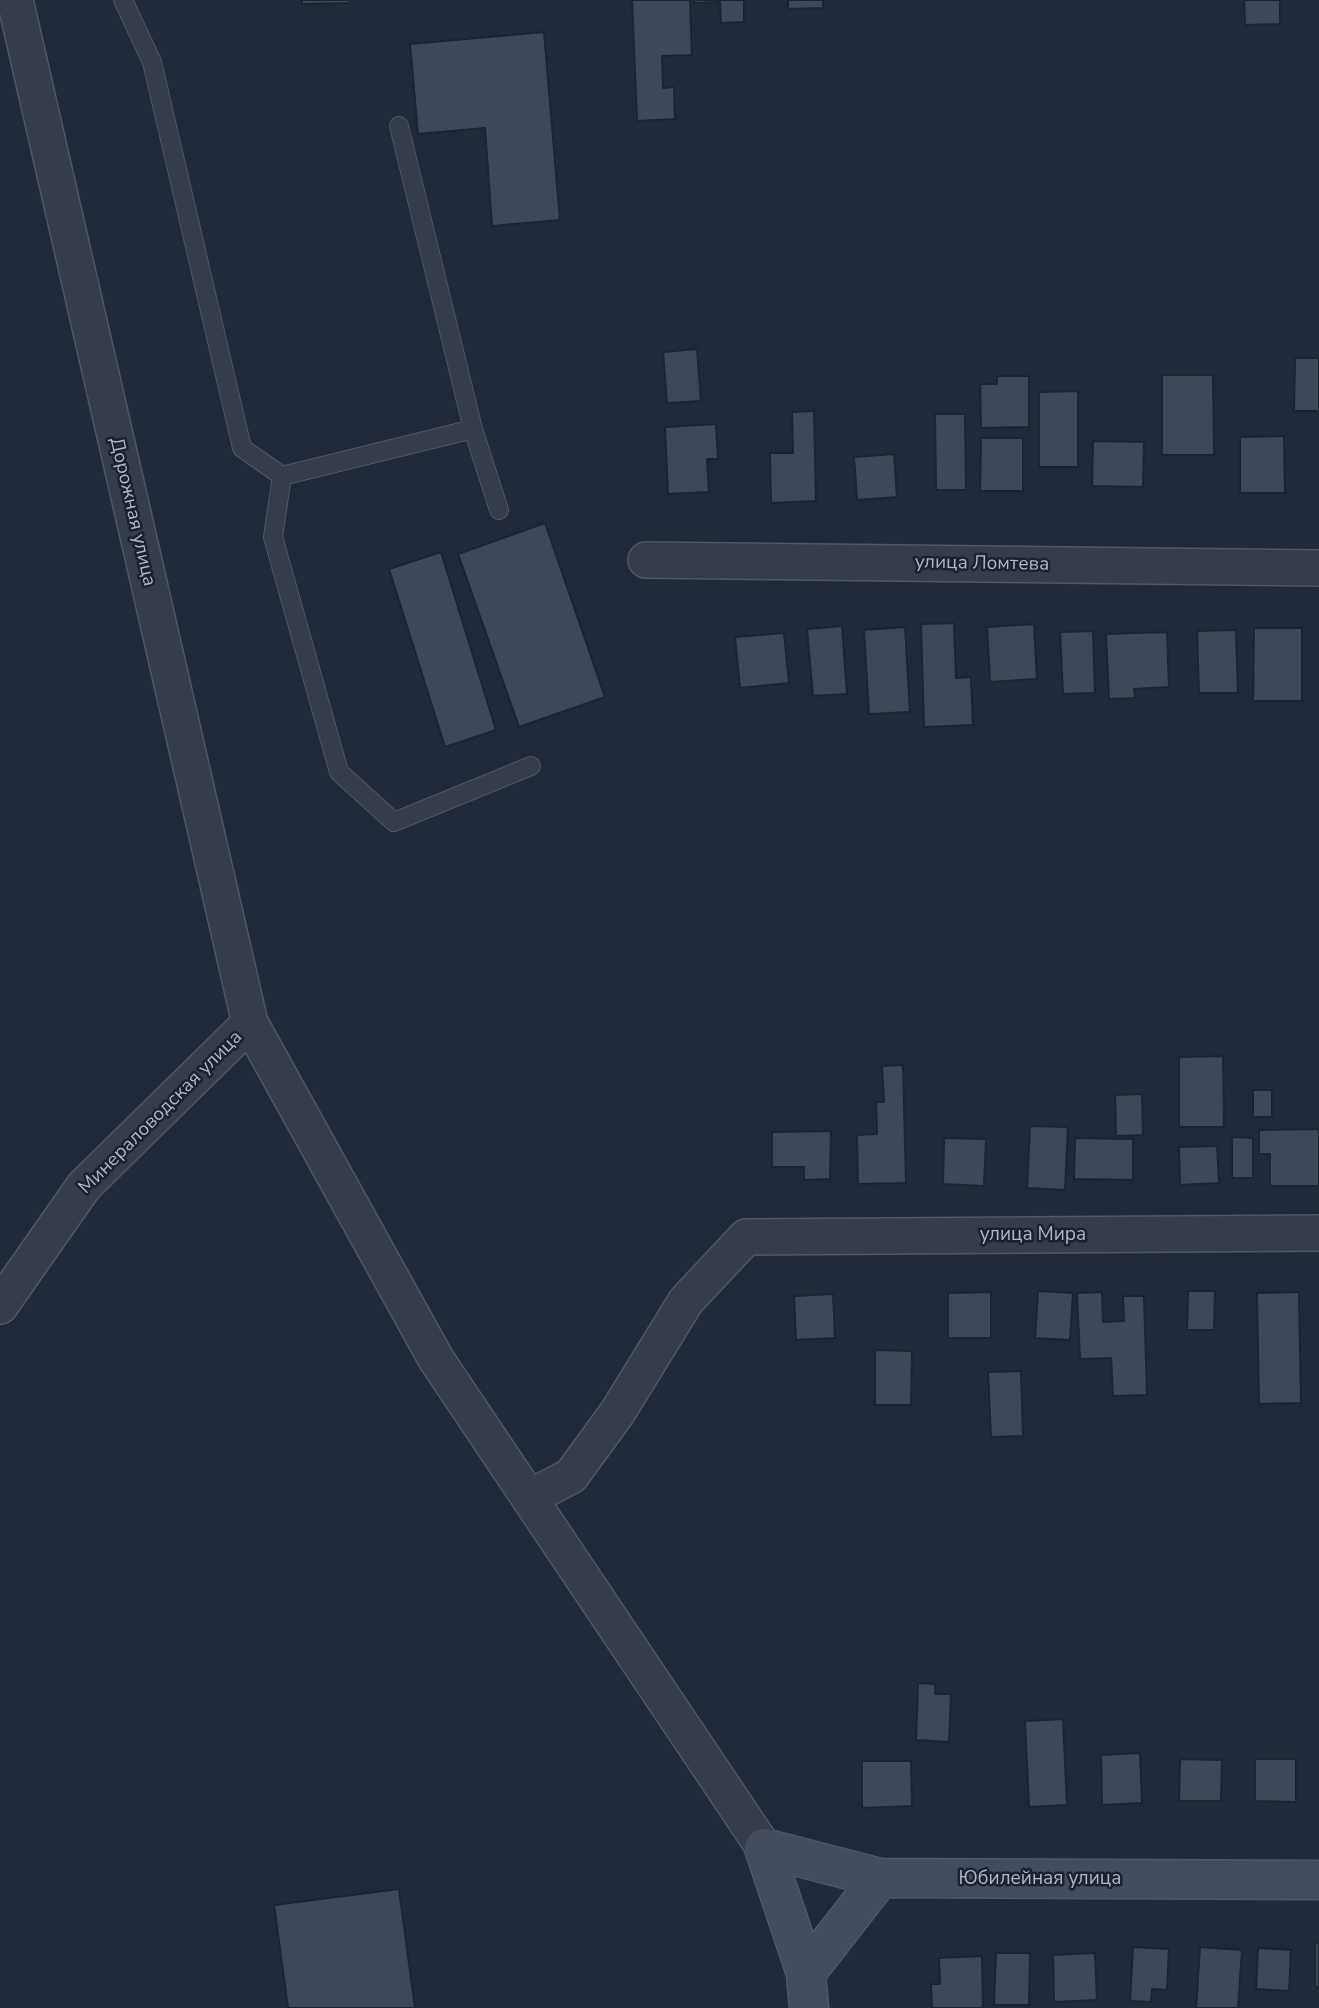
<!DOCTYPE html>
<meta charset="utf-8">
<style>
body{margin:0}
canvas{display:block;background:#212a3a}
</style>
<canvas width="1319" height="2008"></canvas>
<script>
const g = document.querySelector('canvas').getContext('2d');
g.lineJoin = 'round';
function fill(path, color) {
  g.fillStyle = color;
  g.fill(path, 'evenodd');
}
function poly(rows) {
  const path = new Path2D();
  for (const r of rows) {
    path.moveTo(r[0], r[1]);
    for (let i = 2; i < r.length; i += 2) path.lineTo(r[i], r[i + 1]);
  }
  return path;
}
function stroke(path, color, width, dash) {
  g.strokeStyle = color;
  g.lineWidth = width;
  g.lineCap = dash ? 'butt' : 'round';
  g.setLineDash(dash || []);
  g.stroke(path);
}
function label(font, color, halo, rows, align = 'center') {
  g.font = font + ' "Nunito Sans",sans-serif';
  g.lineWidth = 5;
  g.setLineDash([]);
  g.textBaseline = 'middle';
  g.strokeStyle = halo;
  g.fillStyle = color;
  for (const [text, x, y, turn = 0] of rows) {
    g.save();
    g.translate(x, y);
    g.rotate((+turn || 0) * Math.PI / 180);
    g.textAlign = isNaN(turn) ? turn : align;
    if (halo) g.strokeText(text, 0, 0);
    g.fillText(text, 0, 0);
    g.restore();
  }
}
const building = poly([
 [302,0,350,0,350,3,302,4,302,0],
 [632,0,690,0,692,55,662,56,663,88,674,87,675,119,637,121,632,0],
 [694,0,744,0,744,22,721,23,720,2,694,3,694,0],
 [788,0,823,0,823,8,788,9,788,0],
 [1244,0,1280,0,1280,24,1245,25,1244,0],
 [544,32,560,220,492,226,485,128,418,134,410,44,544,32],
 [697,349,701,401,667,403,663,352,697,349],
 [1295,358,1319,358,1319,411,1294,411,1295,358],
 [1162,375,1213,375,1214,455,1162,455,1162,375],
 [997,376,1029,376,1029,427,981,428,980,384,997,384,997,376],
 [1078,391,1078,467,1039,467,1039,392,1078,391],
 [814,411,816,501,771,503,770,453,793,453,792,412,814,411],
 [935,414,965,414,966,490,936,490,935,414],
 [716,424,718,459,707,459,709,492,668,494,665,427,716,424],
 [1284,436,1285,493,1240,493,1240,437,1284,436],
 [981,438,1023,438,1023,491,980,491,981,438],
 [1093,441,1144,442,1143,487,1092,486,1093,441],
 [894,454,897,497,857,500,854,457,894,454],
 [545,523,605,697,519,727,458,554,545,523],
 [441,552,496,730,445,747,389,569,441,552],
 [954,623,956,678,971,677,973,725,924,727,921,624,954,623],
 [1034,624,1037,679,990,682,987,627,1034,624],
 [842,626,847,694,813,696,807,629,842,626],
 [905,627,910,712,869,714,864,630,905,627],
 [1254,628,1302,628,1302,701,1253,701,1254,628],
 [1236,630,1238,693,1199,693,1197,631,1236,630],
 [1093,631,1095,693,1063,694,1060,632,1093,631],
 [1167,632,1169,687,1134,689,1135,698,1109,699,1106,634,1167,632],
 [784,633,789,683,740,688,735,637,784,633],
 [1223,1056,1224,1127,1179,1127,1179,1057,1223,1056],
 [903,1065,906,1183,858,1184,857,1135,877,1134,876,1102,884,1102,882,1066,903,1065],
 [1253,1090,1272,1090,1272,1117,1253,1117,1253,1090],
 [1142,1094,1143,1135,1116,1136,1115,1095,1142,1094],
 [1030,1126,1068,1127,1065,1190,1027,1188,1030,1126],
 [1319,1129,1319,1186,1270,1186,1270,1154,1259,1154,1259,1130,1319,1129],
 [831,1131,830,1179,804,1180,804,1167,772,1167,772,1132,831,1131],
 [1232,1137,1253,1138,1253,1178,1232,1178,1232,1137],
 [944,1138,986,1139,984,1186,943,1184,944,1138],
 [1075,1138,1133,1139,1133,1180,1074,1179,1075,1138],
 [1217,1146,1219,1183,1180,1185,1179,1147,1217,1146],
 [1038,1291,1073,1293,1070,1340,1035,1338,1038,1291],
 [1188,1291,1215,1291,1214,1330,1187,1330,1188,1291],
 [991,1292,991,1338,948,1338,948,1293,991,1292],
 [1102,1292,1103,1322,1124,1321,1123,1296,1144,1296,1147,1395,1113,1396,1111,1358,1080,1359,1077,1293,1102,1292],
 [1299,1292,1301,1403,1259,1404,1257,1293,1299,1292],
 [833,1294,835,1338,796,1340,794,1296,833,1294],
 [875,1350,912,1351,911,1405,875,1405,875,1350],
 [1021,1371,1023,1436,991,1437,988,1372,1021,1371],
 [918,1683,935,1684,935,1694,951,1694,949,1742,916,1740,918,1683],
 [1063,1719,1067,1805,1029,1807,1025,1721,1063,1719],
 [1140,1753,1142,1803,1102,1805,1101,1755,1140,1753],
 [1180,1759,1222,1760,1221,1801,1179,1801,1180,1759],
 [1255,1759,1296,1759,1296,1802,1255,1801,1255,1759],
 [862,1761,911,1761,912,1806,862,1808,862,1761],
 [399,1889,415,2008,288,2008,274,1905,399,1889],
 [1319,1942,1319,1987,1315,1987,1315,1943,1319,1942],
 [1133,1947,1169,1949,1167,1990,1152,1989,1151,2002,1130,2001,1133,1947],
 [1200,1947,1242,1950,1238,2008,1196,2008,1200,1947],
 [1258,1948,1291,1950,1289,1991,1256,1989,1258,1948],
 [996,1953,1030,1953,1029,2005,994,2005,996,1953],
 [1095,1953,1097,2000,1054,2002,1053,1955,1095,1953],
 [982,1956,983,2008,932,2008,931,1984,940,1984,939,1958,982,1956]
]);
const lane = poly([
 [123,0,152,62,242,448,282,476,273,537,339,772,394,822,531,766],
 [473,429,499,510],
 [282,476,473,429,399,126]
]);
const street = poly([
 [15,0,250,1023,436,1359,764,1848],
 [646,560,1319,568],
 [0,1306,84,1186,250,1023],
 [529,1498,571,1476,617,1413,686,1301,746,1237,1319,1233]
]);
const secondary = poly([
 [764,1848,880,1878,1319,1880],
 [764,1848,806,1973,809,2008],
 [806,1973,880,1878]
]);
const streetNames = [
 ["Дорожная улица",132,512,77],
 ["улица Ломтева",982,564,1],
 ["Минераловодская улица",161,1113,-45],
 ["улица Мира",1033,1235],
 ["Юбилейная улица",1040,1879]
];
fill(building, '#3d485a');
stroke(building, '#1c2331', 2);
stroke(lane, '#505765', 20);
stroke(street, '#505765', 38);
stroke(secondary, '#505765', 41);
stroke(lane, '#353c4b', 18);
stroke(street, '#353c4b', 35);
stroke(secondary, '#434b5e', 38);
label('19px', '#b0b7c7', '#1a212f', streetNames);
</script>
